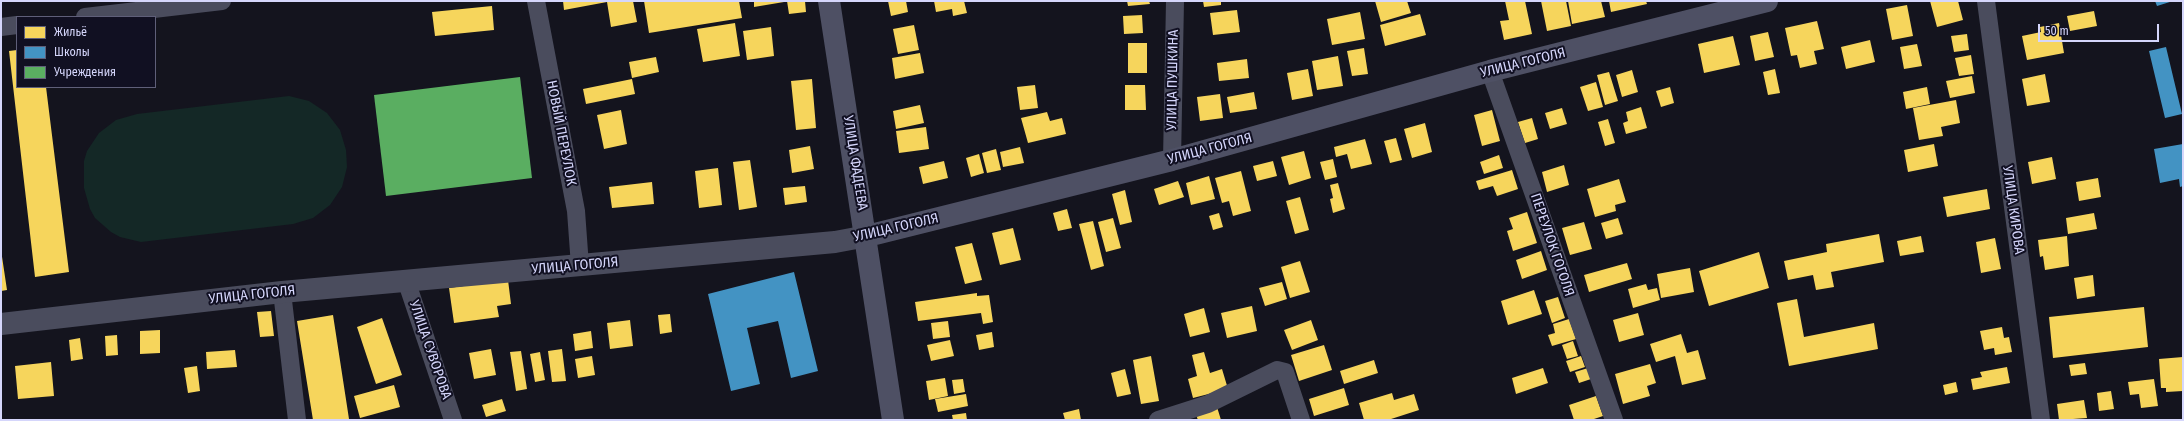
<!DOCTYPE html>
<meta charset="utf-8">
<style>
body{margin:0}
#map{position:relative;width:2184px;height:421px;overflow:hidden;background:#14141e;font-family:"Fira Sans Condensed",sans-serif}
canvas{display:block}
.frame{position:absolute;inset:0;border:2px solid #d5d6fb;pointer-events:none}
.legend{position:absolute;left:16px;top:16px;width:140px;height:72px;box-sizing:border-box;background:#111022;border:1px solid #5f5f79;margin:0;padding:5px 7px;list-style:none;font-size:12px;color:#d5d6fb}
.legend li{display:flex;align-items:center;gap:8px;height:20px}
.legend b{width:20px;border:1px solid #5f5f79}
.scale{position:absolute;left:2038px;top:24px;width:121px;height:18px;box-sizing:border-box;border:2px solid #d5d6fb;border-top:0;padding-left:5px;font-size:12px;line-height:14px;white-space:nowrap;color:#d5d6fb;-webkit-text-stroke:3px #111022;paint-order:stroke}
</style>
<div id="map">
<canvas width="2184" height="421"></canvas>
<div class="frame"></div>
<ul class="legend">
<li><b style="height:11px;background:#f6d55c"></b>Жильё</li>
<li><b style="height:11px;background:#4393c3"></b>Школы</li>
<li><b style="height:11px;background:#5aae61"></b>Учреждения</li>
</ul>
<div class="scale">50 m</div>
</div>
<script>
const g = document.querySelector('canvas').getContext('2d');
g.lineJoin = 'round';
function fill(path, color) {
  g.fillStyle = color;
  g.fill(path, 'evenodd');
}
function poly(rows) {
  const path = new Path2D();
  for (const r of rows) {
    path.moveTo(r[0], r[1]);
    for (let i = 2; i < r.length; i += 2) path.lineTo(r[i], r[i + 1]);
  }
  return path;
}
function stroke(path, color, width, dash) {
  g.strokeStyle = color;
  g.lineWidth = width;
  g.lineCap = dash ? 'butt' : 'round';
  g.setLineDash(dash || []);
  g.stroke(path);
}
function label(font, color, halo, rows, align = 'center') {
  g.font = font + ' "Fira Sans Condensed",sans-serif';
  g.lineWidth = 4;
  g.setLineDash([]);
  g.textBaseline = 'middle';
  g.strokeStyle = halo;
  g.fillStyle = color;
  for (const [text, x, y, turn = 0] of rows) {
    g.save();
    g.translate(x, y);
    g.rotate((+turn || 0) * Math.PI / 180);
    g.textAlign = isNaN(turn) ? turn : align;
    if (halo) g.strokeText(text, 0, 0);
    g.fillText(text, 0, 0);
    g.restore();
  }
}
const green = poly([
 [289,96,309,101,327,113,340,130,346,150,347,167,342,187,330,205,313,218,293,224,141,242,120,237,111,232,95,218,90,209,84,188,84,161,87,151,99,133,116,120,137,114]
]);
const homes = poly([
 [563,1,633,1,637,22,611,27,607,2,564,10],
 [644,1,739,1,742,18,649,33],
 [754,1,784,1,784,2,754,7],
 [787,1,805,1,806,12,789,14],
 [888,1,906,1,908,12,891,16],
 [934,1,964,1,967,13,953,16,952,9,936,12],
 [1127,1,1149,1,1150,4,1128,6],
 [1203,1,1221,1,1221,5,1204,7],
 [1375,1,1407,1,1411,13,1381,22],
 [1505,1,1525,1,1532,34,1504,40,1500,21,1509,20],
 [1541,1,1566,1,1571,26,1547,31],
 [1568,1,1601,1,1605,17,1572,24],
 [1609,1,1646,1,1647,4,1611,12],
 [1930,1,1958,1,1963,20,1937,27],
 [1907,5,1913,36,1892,40,1886,9],
 [492,6,494,30,435,36,432,12],
 [1237,10,1240,32,1213,35,1210,13],
 [2094,11,2097,26,2070,31,2067,16],
 [1360,12,1365,39,1332,45,1327,19],
 [1420,14,1426,35,1385,46,1380,25],
 [1142,15,1143,33,1124,34,1123,16],
 [1817,21,1824,49,1814,51,1817,64,1800,68,1797,55,1791,56,1785,28],
 [735,23,740,56,703,62,697,29],
 [2059,23,2064,53,2027,60,2022,36,2041,32,2040,27],
 [914,25,919,50,898,54,893,29],
 [771,27,774,56,747,60,743,31],
 [1768,32,1774,57,1755,61,1750,36],
 [1967,34,1969,50,1954,52,1951,36],
 [1733,36,1740,65,1704,73,1698,44],
 [1870,40,1875,62,1846,69,1841,47],
 [1128,43,1147,43,1147,73,1128,73],
 [1917,44,1922,66,1904,69,1900,47],
 [1364,48,1368,74,1352,76,1347,51],
 [17,50,17,87,46,87,69,272,35,277,9,51],
 [920,53,924,73,895,79,892,58],
 [1971,55,1974,74,1959,76,1955,58],
 [1338,56,1343,86,1317,90,1312,61],
 [656,57,659,72,632,78,629,62],
 [1247,59,1249,78,1219,81,1217,63],
 [1308,69,1313,96,1292,100,1287,73],
 [1775,69,1780,93,1768,95,1763,72],
 [1632,70,1638,92,1622,97,1616,75],
 [1609,72,1618,101,1605,105,1597,75],
 [2045,74,2050,102,2027,106,2022,79],
 [1972,76,1975,93,1950,98,1946,81],
 [632,79,635,94,586,104,583,89],
 [812,79,816,128,796,130,791,81],
 [1596,82,1603,107,1588,111,1580,87],
 [1035,85,1038,108,1020,110,1017,87],
 [1125,85,1145,85,1146,110,1125,110],
 [1670,87,1674,103,1661,107,1656,91],
 [1927,87,1930,104,1906,109,1903,92],
 [1254,92,1257,109,1230,113,1227,97],
 [1220,94,1223,118,1200,121,1197,97],
 [1956,100,1960,123,1941,127,1943,136,1919,140,1913,108],
 [920,105,924,123,896,129,893,111],
 [1641,107,1647,128,1626,134,1623,123,1628,121,1626,112],
 [1562,108,1567,124,1550,129,1545,113],
 [621,110,627,144,604,149,597,115],
 [1492,110,1500,141,1482,146,1474,115],
 [1047,112,1050,121,1062,118,1066,134,1028,143,1021,118],
 [1532,118,1538,139,1525,143,1518,122],
 [1608,119,1615,143,1605,146,1598,122],
 [1425,123,1432,152,1412,158,1404,129],
 [926,127,929,149,899,153,896,131],
 [1396,138,1402,160,1390,163,1384,141],
 [1365,139,1372,164,1351,169,1347,154,1336,157,1334,147],
 [1934,144,1938,166,1908,172,1904,150],
 [810,146,814,169,792,173,789,150],
 [1020,147,1024,163,1003,167,1000,152],
 [996,149,1001,170,987,173,982,153],
 [1304,151,1311,178,1289,185,1281,157],
 [979,154,984,173,971,177,966,158],
 [1499,155,1503,168,1484,174,1480,162],
 [2052,157,2056,179,2032,184,2028,162],
 [1333,159,1337,177,1325,180,1320,162],
 [750,160,757,207,739,210,733,162],
 [944,161,948,178,923,184,919,167],
 [1273,161,1277,176,1257,181,1253,166],
 [1564,165,1569,185,1547,192,1542,172],
 [718,168,722,205,699,208,695,171],
 [1512,170,1518,189,1497,196,1493,186,1479,190,1476,181],
 [1241,171,1251,211,1233,216,1229,201,1222,203,1215,178],
 [1209,176,1215,199,1191,205,1186,183],
 [2098,178,2101,197,2079,201,2076,182],
 [1619,179,1626,202,1615,205,1616,211,1595,217,1587,189],
 [1178,181,1184,197,1159,205,1154,189],
 [652,182,654,204,612,208,609,187],
 [1338,183,1345,209,1333,213,1330,199,1333,198,1330,185],
 [805,186,807,202,785,205,783,188],
 [1987,189,1990,209,1947,217,1943,197],
 [1125,190,1132,222,1120,225,1112,194],
 [1300,197,1309,230,1295,234,1286,201],
 [1067,209,1072,228,1058,231,1053,213],
 [1527,212,1537,243,1513,251,1507,231,1513,229,1509,218],
 [1219,213,1223,227,1213,230,1209,216],
 [2094,213,2097,229,2068,234,2066,218],
 [1113,218,1121,248,1106,252,1098,222],
 [1618,218,1623,234,1606,239,1601,223],
 [1093,221,1104,266,1091,270,1079,224],
 [1584,222,1592,249,1570,255,1562,228],
 [1013,228,1021,260,1000,265,992,233],
 [1879,234,1884,262,1831,272,1834,287,1816,290,1813,275,1788,280,1784,261,1827,252,1826,244],
 [1921,236,1924,252,1900,256,1897,241],
 [2067,236,2069,266,2045,270,2043,256,2040,257,2038,240],
 [1995,238,2001,269,1981,273,1976,242],
 [972,243,982,280,965,284,955,247],
 [1,250,7,290,1,291],
 [1541,251,1547,270,1522,279,1516,260],
 [1759,252,1769,288,1709,306,1699,271],
 [1300,261,1310,292,1290,298,1281,267],
 [1627,263,1632,279,1589,292,1584,275],
 [1690,268,1694,292,1661,298,1657,274],
 [2093,275,2095,296,2077,299,2074,278],
 [508,280,511,304,497,306,499,317,454,323,449,288],
 [1282,282,1287,299,1265,306,1259,288],
 [1646,284,1648,290,1657,288,1660,300,1633,308,1628,289],
 [1534,290,1542,314,1508,325,1501,301],
 [977,293,977,296,989,295,993,322,983,324,981,313,918,321,915,302],
 [1558,297,1565,318,1552,323,1545,301],
 [1797,299,1804,337,1874,323,1878,349,1789,366,1777,303],
 [1252,306,1257,331,1227,338,1221,313],
 [2144,307,2148,347,2053,358,2049,317],
 [1204,308,1210,332,1190,337,1184,314],
 [271,311,274,336,260,337,257,312],
 [1638,313,1644,335,1619,342,1613,320],
 [670,314,672,332,660,334,658,315],
 [333,315,349,419,313,420,297,321],
 [382,318,402,375,376,384,357,327],
 [1569,319,1576,339,1552,346,1548,335,1555,333,1553,324],
 [630,320,633,346,610,349,607,323],
 [1311,320,1318,340,1292,350,1284,330],
 [948,321,950,337,933,339,931,323],
 [2002,327,2004,338,2009,337,2012,352,1995,355,1994,348,1984,350,1980,331],
 [160,330,160,353,140,354,140,331],
 [591,331,593,348,575,351,573,334],
 [992,332,994,347,979,350,976,335],
 [1681,334,1687,353,1698,350,1706,379,1682,385,1675,356,1656,362,1650,344],
 [117,335,118,355,106,356,105,336],
 [80,338,83,359,71,361,69,340],
 [950,340,954,356,931,361,927,345],
 [1573,341,1578,356,1567,359,1562,345],
 [1324,345,1332,370,1299,381,1291,355],
 [491,349,496,375,474,379,469,353],
 [562,349,566,381,552,382,548,351],
 [235,350,237,367,207,369,206,352],
 [521,351,527,389,516,391,510,352],
 [540,352,545,380,535,382,530,354],
 [1204,352,1210,373,1222,369,1228,389,1193,398,1188,379,1197,376,1192,355],
 [592,356,595,375,578,378,575,359],
 [1151,356,1159,401,1141,404,1133,360],
 [1581,356,1585,367,1570,372,1566,361],
 [2183,357,2183,391,2166,392,2166,388,2161,388,2159,359],
 [1374,360,1378,373,1344,384,1340,371],
 [51,362,54,396,18,399,15,366],
 [2085,363,2087,374,2071,376,2069,365],
 [1650,364,1656,383,1647,386,1650,396,1623,404,1615,374],
 [197,366,200,391,188,393,184,368],
 [2007,367,2010,383,1973,390,1971,379,1982,377,1980,372],
 [1543,368,1548,383,1516,394,1512,378],
 [1588,368,1591,379,1579,383,1575,372],
 [1125,369,1131,394,1117,397,1111,373],
 [945,378,948,396,929,400,926,381],
 [963,379,965,392,954,394,952,380],
 [2154,379,2158,406,2141,408,2139,394,2130,395,2128,382],
 [1956,382,1958,392,1945,395,1943,385],
 [394,385,400,407,360,418,354,396],
 [1344,388,1349,405,1314,416,1309,399],
 [2111,391,2114,409,2099,411,2097,393],
 [1392,393,1394,400,1414,394,1419,410,1388,420,1364,420,1359,403],
 [966,394,968,406,938,412,935,399],
 [1596,396,1603,416,1591,420,1574,420,1569,405],
 [502,399,506,411,486,417,482,405],
 [2084,400,2087,418,2059,420,2057,404],
 [1217,407,1221,420,1198,420,1196,415],
 [1079,409,1081,420,1065,420,1063,413],
 [966,413,967,420,953,420,952,415]
]);
const schools = poly([
 [2155,1,2173,1,2157,6],
 [2166,47,2182,114,2165,118,2149,51],
 [2183,144,2183,186,2180,187,2179,179,2160,183,2154,149],
 [794,272,818,371,791,378,778,321,747,328,760,384,731,391,708,294]
]);
const public = poly([
 [520,77,532,178,386,196,374,95]
]);
const minor = poly([
 [536,1,576,211,580,266],
 [1986,1,2041,420],
 [85,17,222,1],
 [1,27,17,25],
 [1490,71,1614,420],
 [1172,160,1175,1],
 [406,280,453,420],
 [282,292,297,420],
 [1158,420,1208,404,1277,370,1285,372,1301,420]
]);
const tertiary = poly([
 [1,324,282,292,835,242,867,236]
]);
const secondary = poly([
 [829,1,893,420],
 [867,236,1172,160,1490,71,1767,1]
]);
const streetNames = [
 ["УЛИЦА ГОГОЛЯ",1523,63,-14],
 ["УЛИЦА ПУШКИНА",1173,80,-89],
 ["НОВЫЙ ПЕРЕУЛОК",561,133,79],
 ["УЛИЦА ГОГОЛЯ",1210,149,-15],
 ["УЛИЦА ФАДЕЕВА",855,163,81],
 ["УЛИЦА КИРОВА",2013,210,82],
 ["УЛИЦА ГОГОЛЯ",896,228,-13],
 ["ПЕРЕУЛОК ГОГОЛЯ",1552,245,71],
 ["УЛИЦА ГОГОЛЯ",575,266,-5],
 ["УЛИЦА ГОГОЛЯ",252,295,-6],
 ["УЛИЦА СУВОРОВА",430,350,71]
];
fill(green, '#142826');
fill(homes, '#f6d55c');
fill(schools, '#4393c3');
fill(public, '#5aae61');
stroke(minor, '#4a4c5d', 18);
stroke(tertiary, '#4a4c5d', 22);
stroke(secondary, '#4e5064', 22);
label('14px', '#d5d6fb', '#111022', streetNames);
</script>
